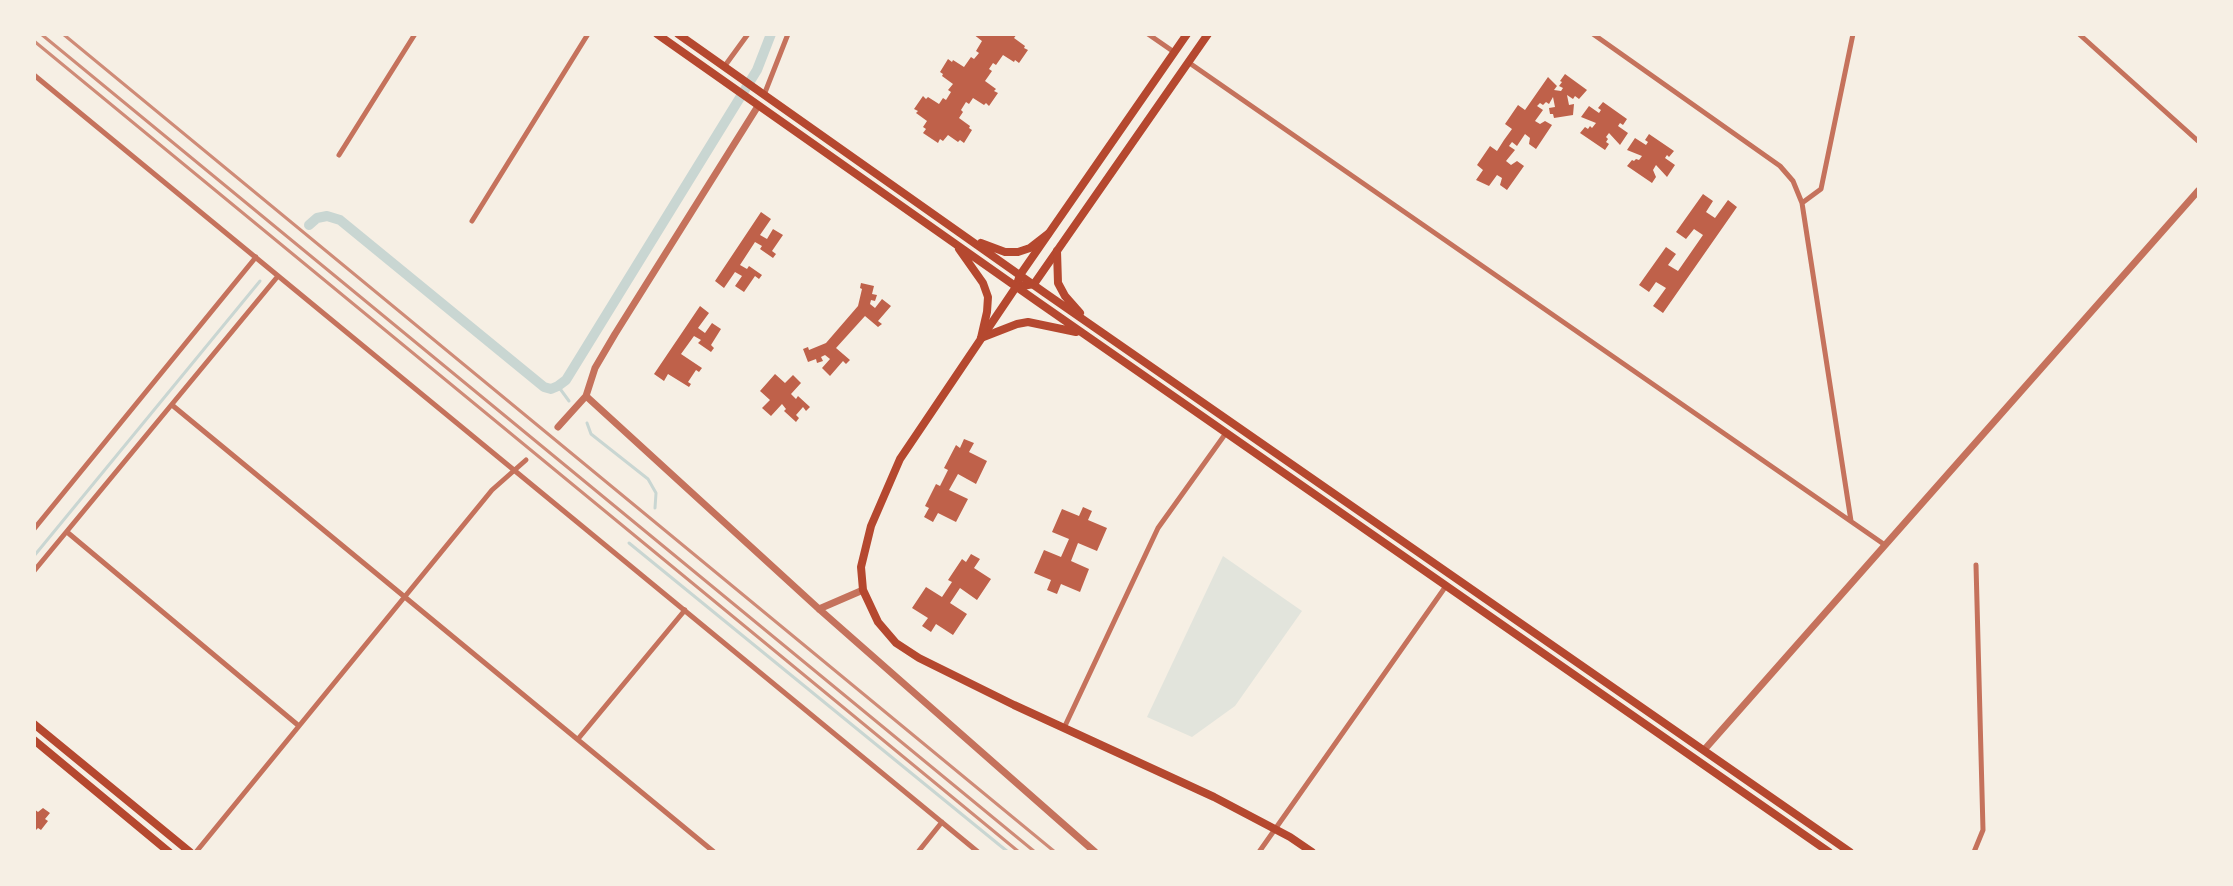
<!DOCTYPE html>
<style>
body{margin:0}
#map{position:relative;width:2233px;height:886px;overflow:hidden;background:#f6efe4;font-family:"Fira Sans",sans-serif}
canvas{display:block}
.frame{position:absolute;inset:0;border:36px solid #f6efe4;pointer-events:none}
</style>
<div id="map">
<canvas width="2233" height="886"></canvas>
<div class="frame"></div>
</div>
<script>
const g = document.querySelector('canvas').getContext('2d');
g.lineJoin = 'round';
function fill(path, color) {
  g.fillStyle = color;
  g.fill(path, 'evenodd');
}
function poly(rows) {
  const path = new Path2D();
  for (const r of rows) {
    path.moveTo(r[0], r[1]);
    for (let i = 2; i < r.length; i += 2) path.lineTo(r[i], r[i + 1]);
  }
  return path;
}
function stroke(path, color, width, dash) {
  g.strokeStyle = color;
  g.lineWidth = width;
  g.lineCap = dash ? 'butt' : 'round';
  g.setLineDash(dash || []);
  g.stroke(path);
}
const green = poly([
 [1223,556,1302,611,1235,706,1192,737,1147,717]
]);
const stream = poly([
 [558,386,569,401],
 [587,423,591,434,648,479,656,493,655,508],
 [629,543,1008,852],
 [34,556,260,281]
]);
const canal = poly([
 [309,225,317,218,327,216,340,220,544,387,551,389,558,386,566,380,757,70,771,34]
]);
const building = poly([
 [973,34,1017,34,1014,38,1025,46,1024,48,1028,50,1019,63,1015,60,1014,62,1003,55,996,65,993,63,989,69,992,71,985,81,996,89,994,91,998,93,989,106,986,103,984,105,973,98,969,104,966,102,961,110,963,112,959,118,970,126,969,128,972,130,964,143,960,140,958,142,948,135,943,141,940,139,938,143,923,133,926,129,923,127,927,121,916,113,918,111,914,109,923,96,926,99,928,97,939,104,943,98,946,100,951,92,948,90,953,84,942,76,943,74,940,72,948,59,952,62,953,60,964,67,971,57,974,59,979,53,976,51,982,41],
 [1565,74,1587,90,1579,99,1575,96,1573,99,1567,95,1569,105,1574,104,1573,115,1554,118,1553,114,1550,114,1549,108,1555,107,1553,97,1549,104,1546,102,1543,105,1540,103,1537,106,1543,110,1535,121,1540,124,1545,121,1552,125,1536,149,1529,144,1530,138,1525,134,1517,146,1512,142,1509,146,1515,150,1506,161,1511,165,1517,161,1524,166,1507,190,1500,185,1502,178,1497,175,1489,186,1476,180,1483,170,1477,165,1490,146,1497,151,1504,140,1512,129,1505,124,1518,105,1525,110,1548,77,1557,86,1554,90,1561,91,1563,88,1559,86,1562,82,1560,81],
 [1603,102,1627,119,1623,125,1620,123,1618,126,1628,133,1620,145,1609,133,1606,137,1608,139,1606,142,1609,144,1605,150,1580,133,1585,127,1588,129,1590,126,1592,128,1596,123,1581,117,1589,106,1599,113,1601,110,1598,108],
 [1649,134,1674,151,1669,157,1667,155,1665,158,1675,165,1667,177,1656,165,1653,170,1656,177,1652,183,1627,166,1632,160,1634,161,1636,159,1639,160,1642,156,1627,150,1635,138,1646,145,1648,142,1645,140],
 [1703,194,1713,201,1706,212,1715,218,1728,200,1737,207,1663,313,1653,306,1666,288,1656,282,1649,292,1639,285,1666,247,1676,254,1668,265,1678,271,1703,235,1694,229,1686,239,1676,232],
 [761,212,771,219,760,235,767,239,773,229,783,235,772,251,776,254,773,258,760,249,762,246,755,242,740,265,747,269,749,266,762,275,759,279,755,276,744,292,735,286,742,276,735,272,724,288,715,281],
 [861,283,874,286,872,294,877,295,875,301,871,300,870,304,875,308,882,299,891,306,878,321,882,324,878,327,865,316,836,348,850,360,846,364,843,361,830,376,822,368,830,359,825,355,821,357,823,361,817,363,816,359,808,362,803,349,808,347,809,350,826,343,858,306,862,289,860,288],
 [700,306,709,313,698,328,705,333,712,323,721,329,711,345,714,348,711,352,698,343,701,340,694,336,681,354,702,368,699,372,696,370,688,382,691,384,689,387,668,374,664,381,654,374],
 [775,374,785,383,793,375,801,383,791,394,796,399,798,396,810,407,806,411,803,407,796,415,799,418,796,422,784,411,786,409,782,404,771,416,762,408,770,400,760,391],
 [964,439,974,443,969,452,987,461,976,484,958,474,949,490,968,499,956,522,938,513,933,522,924,517,929,508,925,506,936,484,940,486,948,470,944,468,956,445,960,448],
 [1083,507,1092,511,1088,520,1107,528,1097,551,1078,543,1071,561,1089,569,1080,592,1061,584,1057,594,1047,590,1051,580,1034,573,1044,550,1061,557,1069,539,1052,532,1062,509,1079,516],
 [971,554,980,559,974,568,991,579,977,600,960,588,950,603,967,614,953,635,936,624,931,632,922,626,928,618,912,608,926,587,942,597,952,582,948,580,962,559,966,562],
 [43,808,50,813,45,819,48,821,41,830,38,828,34,832,34,809,38,812]
]);
const minor = poly([
 [1148,34,1174,52],
 [1593,34,1780,166,1793,181,1802,203,1851,521],
 [2079,34,2198,141],
 [1188,62,1885,545],
 [724,67,748,34],
 [34,75,978,852],
 [764,95,788,34],
 [339,155,415,34],
 [1802,203,1821,189,1853,34],
 [472,221,588,34],
 [172,405,714,852],
 [34,529,256,257],
 [67,532,299,726],
 [34,571,278,276],
 [1064,728,1158,528,1226,433],
 [578,739,685,610],
 [196,852,492,490,526,460],
 [918,852,942,822],
 [1259,852,1446,586],
 [1974,852,1983,830,1976,565]
]);
const tertiary = poly([
 [586,396,819,609,1095,852],
 [558,427,586,396,595,368,615,334,758,106],
 [819,609,863,590],
 [1704,750,2198,191]
]);
const secondary = poly([
 [1187,34,1020,275,1016,287,900,459,871,526,861,567,863,590,878,622,896,643,919,658,1014,705,1214,797,1290,837,1312,852],
 [1016,287,1034,284,1208,34],
 [34,724,190,852],
 [34,740,169,852]
]);
const primary = poly([
 [657,34,1038,302,1829,852],
 [678,34,1045,293,1850,852],
 [981,243,1005,252,1018,252,1030,248,1048,234],
 [959,249,983,283,988,297,987,312,981,338],
 [1057,251,1058,283,1065,296,1080,313],
 [981,338,1017,324,1028,322,1076,332]
]);
const rail = poly([
 [41,34,1035,852],
 [63,34,1055,852],
 [34,41,1019,852]
]);
fill(green, '#e2e4dc');
stroke(stream, '#c9d6d2', 3);
stroke(canal, '#c9d6d2', 10);
fill(building, '#bf614a');
stroke(minor, '#c5725c', 5);
stroke(tertiary, '#c5725c', 7);
stroke(secondary, '#b5482f', 8);
stroke(primary, '#b5482f', 8);
stroke(rail, '#cf8b77', 3);
</script>
